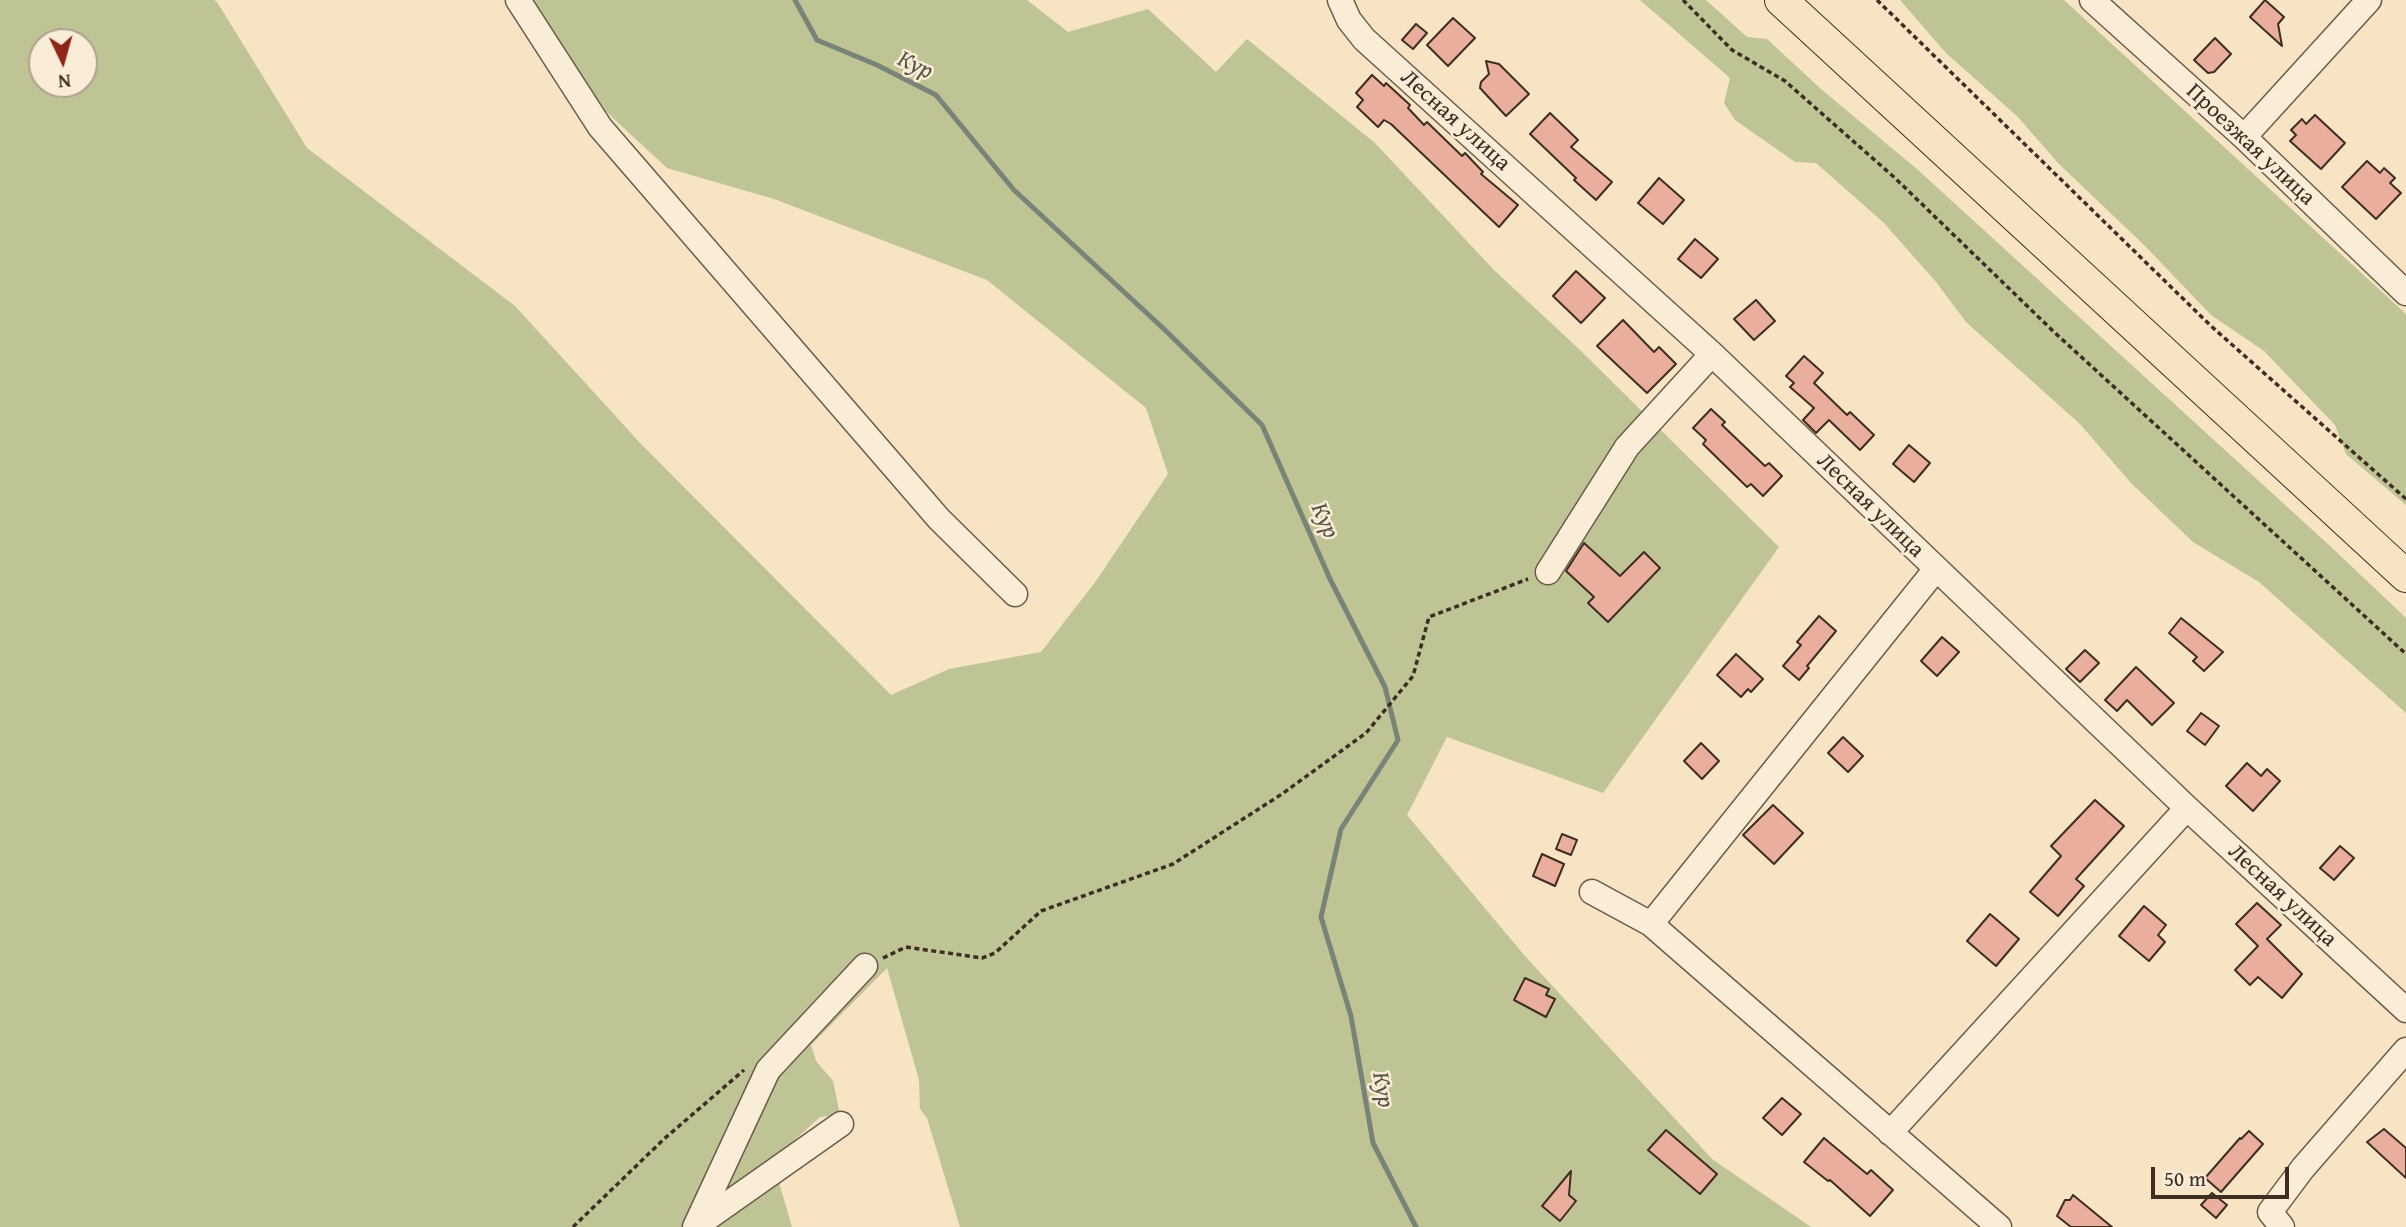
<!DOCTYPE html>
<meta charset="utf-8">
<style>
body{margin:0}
#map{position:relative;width:2406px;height:1227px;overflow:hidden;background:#f7e4c3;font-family:"Gentium Book Plus",serif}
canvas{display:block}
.north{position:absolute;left:28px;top:28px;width:70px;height:70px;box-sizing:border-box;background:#faedd8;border:2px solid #afa090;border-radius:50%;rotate:175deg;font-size:19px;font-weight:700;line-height:28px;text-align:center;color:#3f2c23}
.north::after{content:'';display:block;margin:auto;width:24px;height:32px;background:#8f2418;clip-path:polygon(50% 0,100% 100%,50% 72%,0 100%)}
.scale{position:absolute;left:2151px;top:1167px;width:138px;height:32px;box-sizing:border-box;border:4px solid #3f2c23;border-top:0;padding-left:9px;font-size:21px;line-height:24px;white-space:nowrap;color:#3f2c23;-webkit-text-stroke:5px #faedd8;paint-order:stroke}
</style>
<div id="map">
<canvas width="2406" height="1227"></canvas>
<div class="north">N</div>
<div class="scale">50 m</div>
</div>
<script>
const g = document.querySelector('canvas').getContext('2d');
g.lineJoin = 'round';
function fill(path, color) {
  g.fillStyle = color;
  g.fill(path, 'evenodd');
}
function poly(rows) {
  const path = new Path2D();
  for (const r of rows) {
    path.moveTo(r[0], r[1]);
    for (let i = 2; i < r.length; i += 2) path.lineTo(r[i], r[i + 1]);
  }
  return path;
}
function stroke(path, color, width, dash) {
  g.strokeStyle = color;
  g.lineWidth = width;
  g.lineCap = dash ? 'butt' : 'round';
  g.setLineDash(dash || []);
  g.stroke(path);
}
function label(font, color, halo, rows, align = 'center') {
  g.font = font + ' "Gentium Book Plus",serif';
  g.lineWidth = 5;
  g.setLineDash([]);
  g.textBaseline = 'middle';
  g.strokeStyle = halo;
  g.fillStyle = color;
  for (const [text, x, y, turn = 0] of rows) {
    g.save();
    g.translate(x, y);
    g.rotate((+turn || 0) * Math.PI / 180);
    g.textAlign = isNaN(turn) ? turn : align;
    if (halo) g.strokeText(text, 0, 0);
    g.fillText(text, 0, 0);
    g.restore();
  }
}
const green = poly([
 [0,0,214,0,217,2,307,148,515,306,641,444,891,695,949,669,1041,652,1096,581,1168,474,1146,408,987,280,774,199,667,168,547,57,526,0,1027,0,1068,32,1148,9,1216,72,1247,39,1375,143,1494,270,1579,349,1779,547,1603,793,1447,737,1407,815,1524,955,1712,1159,1811,1227,960,1227,927,1118,920,1109,919,1080,887,968,811,1045,816,1061,833,1081,840,1115,820,1117,775,1158,780,1186,792,1227,0,1227],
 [42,42,84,42,84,84,42,84],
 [1640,0,1706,0,1747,37,1767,39,1821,89,1918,170,2329,545,2406,618,2406,713,2259,582,2193,542,2131,483,2080,424,1966,322,1936,282,1884,223,1816,163,1795,162,1735,120,1724,103,1730,78],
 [1900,0,2064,0,2406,314,2406,505,2346,454,2335,425,2264,351,2211,315,2145,246,2058,163,2018,117,1946,53]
]);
const stream = poly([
 [795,0,817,40,877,65,936,95,1014,190,1165,330,1262,425,1330,579,1385,687,1398,740,1341,829,1321,917,1351,1016,1373,1143,1416,1227]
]);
const building = poly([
 [2265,0,2284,17,2278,24,2282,46,2250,17,2265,0],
 [1453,18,1475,38,1448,66,1427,45,1453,18],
 [1416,24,1427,33,1413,49,1402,40,1416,24],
 [2215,38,2231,54,2214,72,2208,73,2194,60,2215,38],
 [1486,61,1499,64,1529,94,1506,116,1480,88,1481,82,1489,74,1486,61],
 [1372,75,1384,86,1386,83,1410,105,1408,108,1424,125,1427,122,1462,156,1465,153,1483,172,1481,174,1518,205,1499,227,1391,124,1384,120,1378,127,1357,107,1363,100,1356,93,1372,75],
 [1550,113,1578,140,1571,147,1612,182,1596,200,1574,180,1576,178,1530,134,1550,113],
 [2315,115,2345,143,2321,169,2290,141,2296,135,2291,130,2302,119,2306,124,2315,115],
 [2367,161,2380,173,2384,168,2395,178,2390,183,2401,193,2376,219,2342,187,2367,161],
 [1659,178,1684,200,1663,224,1638,203,1659,178],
 [1695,239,1718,259,1701,278,1678,259,1695,239],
 [1576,271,1605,298,1581,323,1553,296,1576,271],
 [1756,300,1775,321,1754,340,1734,319,1756,300],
 [1623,320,1654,352,1659,347,1676,364,1647,393,1597,346,1623,320],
 [1804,356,1823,373,1814,383,1847,415,1850,412,1874,435,1860,450,1829,420,1816,433,1803,420,1814,408,1790,387,1794,383,1786,376,1804,356],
 [1711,409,1725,422,1722,425,1765,466,1769,463,1782,476,1763,496,1751,484,1747,487,1703,444,1706,440,1693,428,1711,409],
 [1909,445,1930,463,1914,482,1893,464,1909,445],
 [1584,543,1620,576,1644,552,1660,568,1608,622,1588,603,1594,597,1566,571,1584,543],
 [1819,616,1836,631,1807,666,1809,668,1799,680,1783,666,1801,645,1797,642,1819,616],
 [2181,618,2223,652,2204,671,2193,661,2197,657,2169,633,2181,618],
 [1942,637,1959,652,1937,676,1921,661,1942,637],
 [2085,650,2099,663,2080,682,2066,669,2085,650],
 [1736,654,1763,679,1751,692,1748,689,1741,697,1717,675,1736,654],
 [2136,667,2174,703,2152,725,2127,700,2117,711,2105,700,2136,667],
 [2201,713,2219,726,2205,745,2187,731,2201,713],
 [1843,737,1863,756,1848,772,1828,753,1843,737],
 [1701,743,1719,761,1702,779,1684,761,1701,743],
 [2247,763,2261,776,2267,769,2280,781,2253,811,2226,786,2247,763],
 [2095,800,2124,826,2076,879,2084,886,2058,916,2030,892,2061,856,2051,846,2095,800],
 [1773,805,1803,833,1774,864,1743,835,1773,805],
 [1562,834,1577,840,1571,855,1556,849,1562,834],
 [2340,846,2354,858,2334,880,2320,868,2340,846],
 [1542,854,1564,864,1555,886,1533,876,1542,854],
 [2257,903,2281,925,2267,939,2302,974,2282,998,2258,977,2250,985,2235,970,2258,946,2236,924,2257,903],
 [2144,906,2166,925,2158,935,2165,942,2149,961,2119,936,2144,906],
 [1990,914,2019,939,1996,966,1967,941,1990,914],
 [1525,978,1549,989,1546,995,1555,999,1546,1017,1514,1000,1525,978],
 [1782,1098,1801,1114,1782,1135,1763,1118,1782,1098],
 [2384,1129,2406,1148,2406,1178,2367,1142,2384,1129],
 [1666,1130,1717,1174,1700,1194,1648,1150,1666,1130],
 [2249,1131,2263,1144,2221,1192,2205,1178,2240,1138,2241,1139,2249,1131],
 [1824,1138,1867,1174,1871,1170,1893,1190,1870,1216,1830,1180,1828,1181,1804,1162,1824,1138],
 [1571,1171,1569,1195,1576,1201,1560,1221,1542,1206,1571,1171],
 [2212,1193,2227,1205,2216,1218,2201,1205,2212,1193],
 [2073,1195,2112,1227,2071,1227,2057,1216,2065,1200,2070,1200,2073,1195]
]);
const path = poly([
 [1683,0,1732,50,1785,81,1895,178,2054,332,2406,654],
 [1877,0,2211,326,2406,499],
 [883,958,906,947,982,958,995,953,1041,911,1173,864,1282,794,1366,733,1413,676,1429,617,1528,579],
 [573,1227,664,1139,744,1070]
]);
const minor = poly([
 [518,0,600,127,939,519,1015,594],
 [1340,0,1349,20,1364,39,1712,354,2187,808,2406,1010],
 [2092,0,2244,137,2406,293],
 [2244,137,2369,0],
 [1548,572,1627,447,1712,354],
 [1592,892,1651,924,1999,1227],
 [1651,924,1936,569],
 [1890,1133,2187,808],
 [699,1224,841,1124],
 [695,1227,768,1070,865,966],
 [2282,1227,2270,1212,2303,1168,2406,1050]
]);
const major = poly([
 [1781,0,2406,576]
]);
const streetNames = [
 ["Лесная улица",1455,121,42],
 ["Проезжая улица",2250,145,43],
 ["Лесная улица",1870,506,44],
 ["Лесная улица",2282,896,43]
];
const waterNames = [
 ["Кур",915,66,25],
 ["Кур",1324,521,66],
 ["Кур",1382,1090,80]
];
fill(green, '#bec493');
stroke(stream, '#788477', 5);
fill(building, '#e9af9c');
stroke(building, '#3f2c23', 2);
stroke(minor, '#6d5a4b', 27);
stroke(major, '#3f2c23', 34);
stroke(path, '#3f2c23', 3.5, [5, 3.5]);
stroke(minor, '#faedd8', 24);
stroke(major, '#f7e4c3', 32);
label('23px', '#3f2c23', '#faedd8', streetNames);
label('italic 24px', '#575146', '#faedd8', waterNames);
</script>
